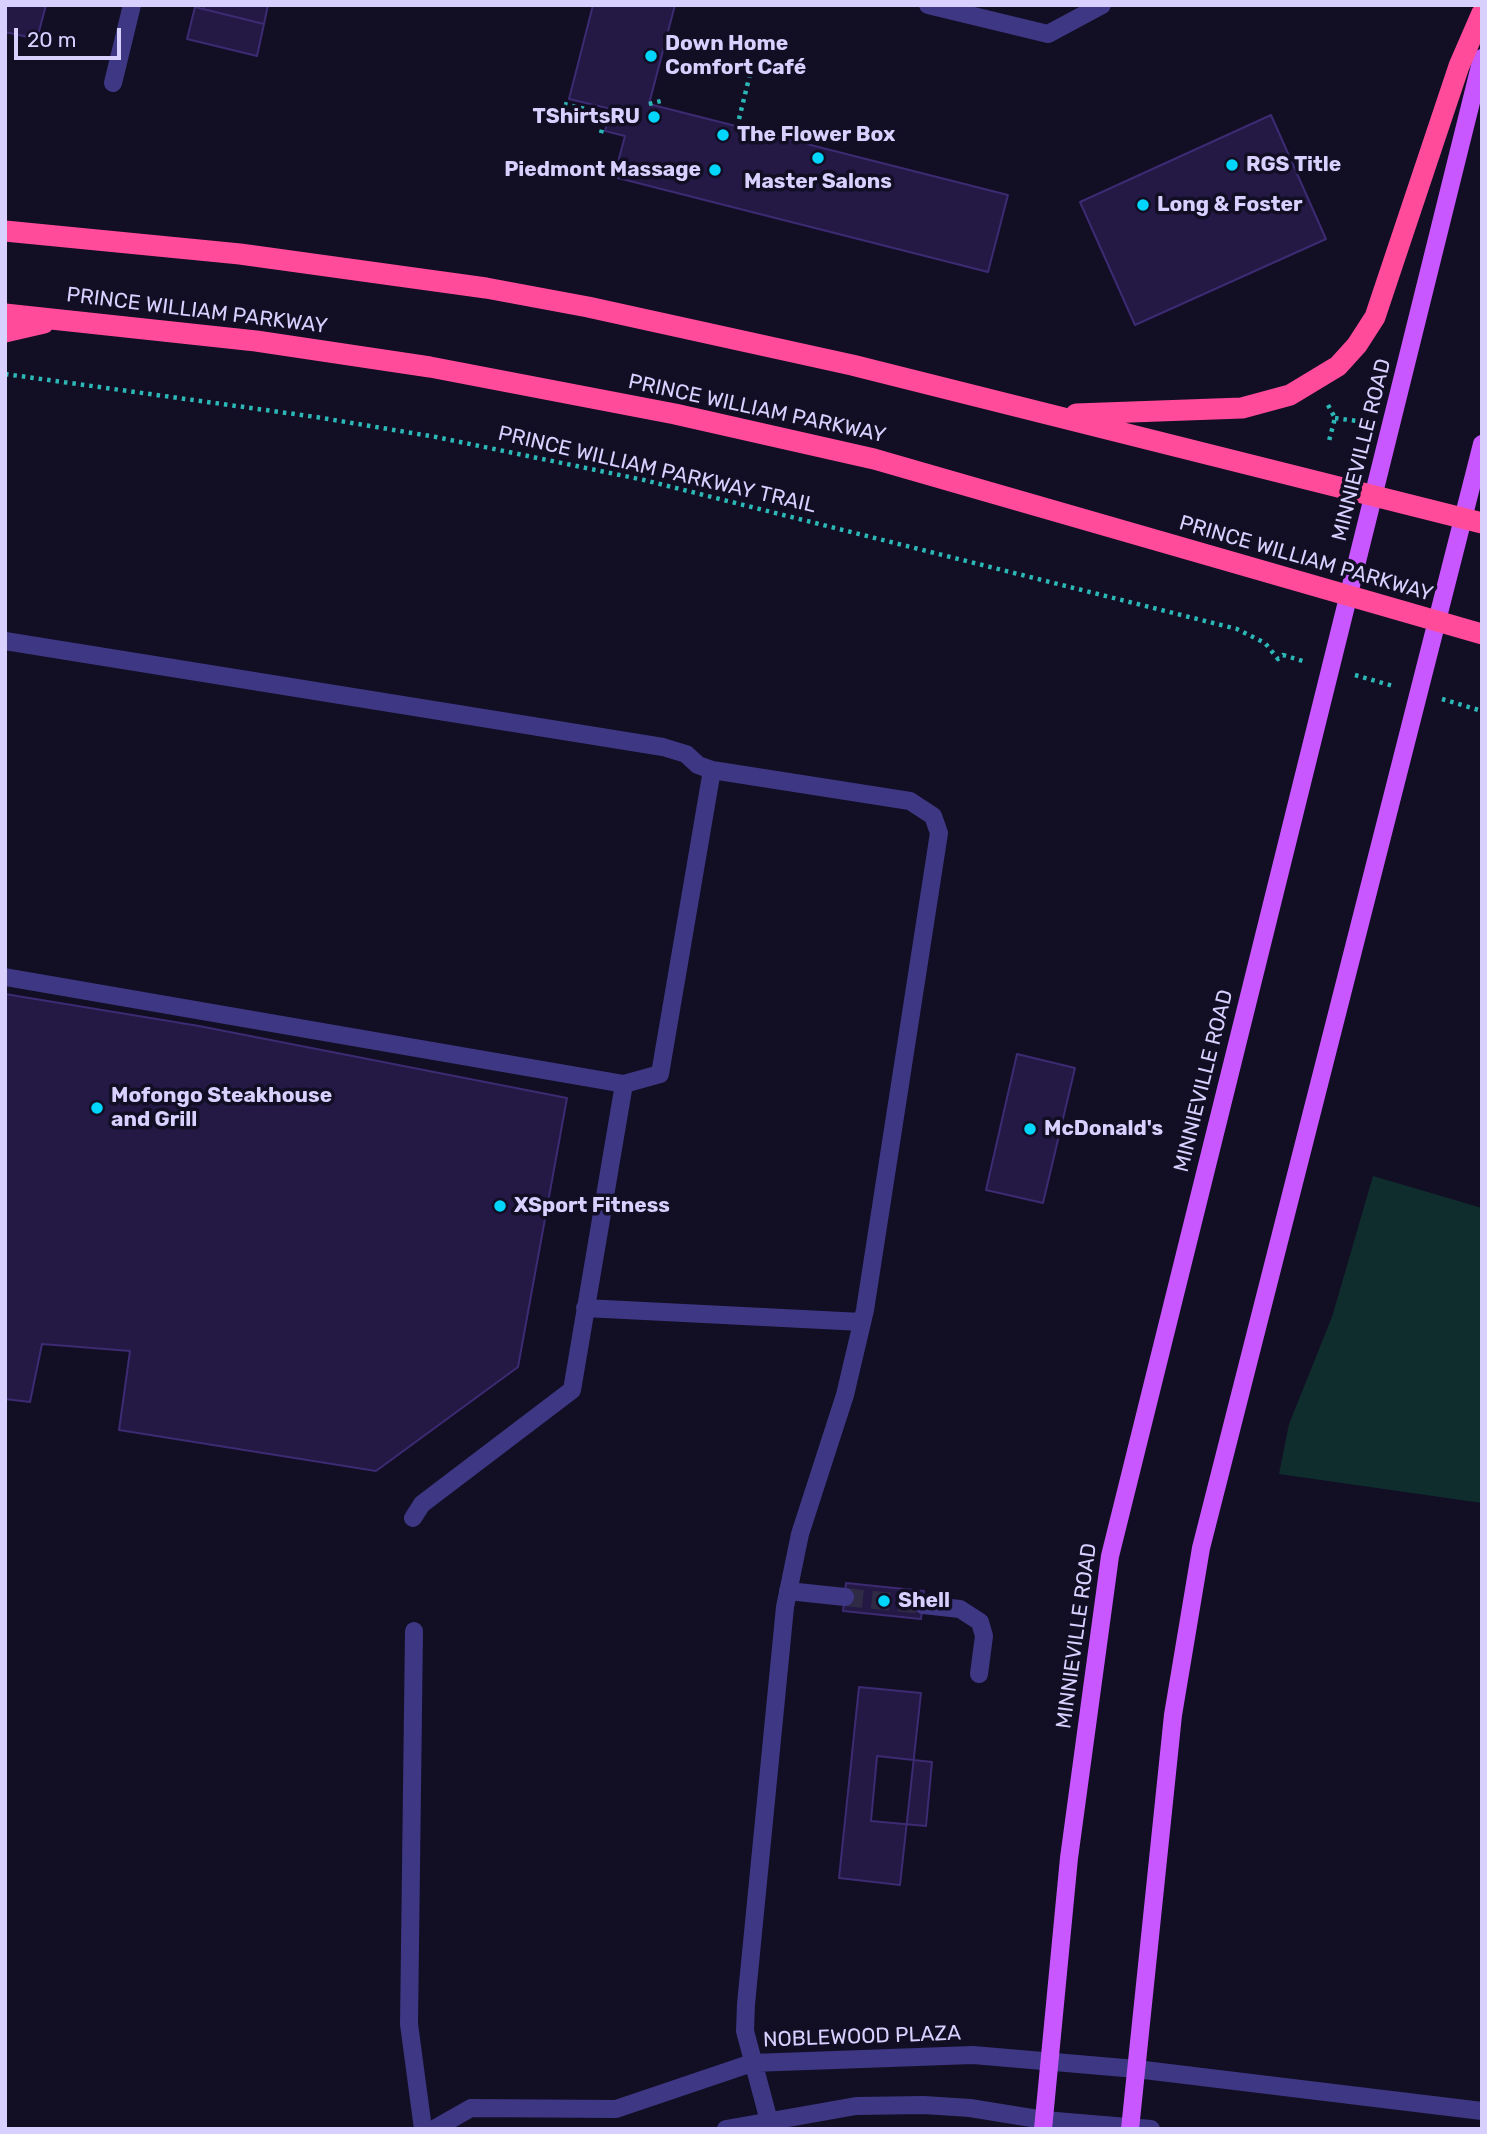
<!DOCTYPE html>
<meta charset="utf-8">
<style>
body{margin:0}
#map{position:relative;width:1487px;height:2134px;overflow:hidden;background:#120e24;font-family:Rubik,sans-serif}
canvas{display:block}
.frame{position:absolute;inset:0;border:7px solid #d8d0ff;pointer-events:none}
.scale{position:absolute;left:14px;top:28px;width:107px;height:32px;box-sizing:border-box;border:4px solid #d8d0ff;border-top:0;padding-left:9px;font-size:21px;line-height:24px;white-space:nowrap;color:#d8d0ff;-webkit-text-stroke:5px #120e24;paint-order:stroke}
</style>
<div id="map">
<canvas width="1487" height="2134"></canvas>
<div class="frame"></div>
<div class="scale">20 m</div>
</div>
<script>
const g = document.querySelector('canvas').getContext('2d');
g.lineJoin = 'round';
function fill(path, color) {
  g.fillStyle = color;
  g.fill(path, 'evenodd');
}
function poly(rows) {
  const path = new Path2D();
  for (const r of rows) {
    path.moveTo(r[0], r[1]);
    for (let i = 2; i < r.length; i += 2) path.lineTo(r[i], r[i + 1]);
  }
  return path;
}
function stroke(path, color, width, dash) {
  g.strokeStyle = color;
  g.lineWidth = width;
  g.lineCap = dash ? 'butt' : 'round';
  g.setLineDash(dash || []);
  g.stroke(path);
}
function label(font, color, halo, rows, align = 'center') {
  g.font = font + ' Rubik,sans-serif';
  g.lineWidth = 7;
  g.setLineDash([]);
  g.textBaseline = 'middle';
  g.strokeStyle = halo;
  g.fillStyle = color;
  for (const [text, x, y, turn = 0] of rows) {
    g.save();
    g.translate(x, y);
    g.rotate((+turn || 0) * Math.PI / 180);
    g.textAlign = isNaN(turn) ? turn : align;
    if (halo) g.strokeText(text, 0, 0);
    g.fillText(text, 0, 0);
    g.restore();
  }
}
const green = poly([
 [1373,1176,1482,1208,1482,1503,1279,1474,1289,1424,1332,1317]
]);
const building = poly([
 [5,5,46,5,37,39,5,32,5,5],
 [204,5,268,5,264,24,203,9,204,5],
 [593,5,675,5,649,104,1008,195,988,272,614,177,625,136,605,131,611,109,569,99,593,5],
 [195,7,264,24,257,56,187,39,195,7],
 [1271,115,1326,239,1135,325,1080,202,1271,115],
 [5,994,199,1026,567,1098,518,1367,376,1471,119,1430,130,1351,42,1344,30,1402,5,1399,5,994],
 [1017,1054,1075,1068,1043,1203,986,1190,1017,1054],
 [846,1583,924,1591,921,1619,843,1611,846,1583],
 [859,1687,921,1693,900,1885,839,1878,859,1687],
 [877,1756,932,1762,926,1826,871,1821,877,1756]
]);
const minorTunnel = poly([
 [845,1597,923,1605]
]);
const path = poly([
 [564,104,606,114,600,137],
 [649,104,665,100],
 [739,119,751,70],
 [5,374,316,417,436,437,644,480,1237,629,1265,643,1278,659,1283,655,1306,662],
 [1328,405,1335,418,1329,441],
 [1335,418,1357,421],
 [1355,675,1393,686],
 [1442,699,1482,711]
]);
const minor = poly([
 [928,5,1048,34,1102,5],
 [113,83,132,5],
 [5,641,663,747,686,754,698,765,712,770,910,801,933,816,939,833,865,1310,845,1395,800,1534,785,1607,746,2004,745,2031,769,2121],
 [5,977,624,1084,572,1390,422,1504,413,1518],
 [624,1084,660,1074,712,770],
 [585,1308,862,1322],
 [788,1591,845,1597],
 [923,1605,960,1609,980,1622,984,1636,979,1674],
 [414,1631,409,2024,423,2129],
 [434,2129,471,2108,616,2109,752,2063,973,2055,1136,2069,1482,2111],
 [726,2129,856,2106,924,2105,970,2108,1044,2120,1151,2129]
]);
const major = poly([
 [1043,2129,1069,1858,1110,1556,1482,58],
 [1130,2129,1173,1715,1201,1548,1482,444]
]);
const highway = poly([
 [5,231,240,254,486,288,588,307,852,365,1482,523],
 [5,314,256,341,430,367,675,414,874,459,1482,634],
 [5,332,44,323],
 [1076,414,1242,408,1290,395,1338,366,1357,345,1375,317,1459,66,1482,13]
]);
const markers = [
 [651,56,7,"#00d6fb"],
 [654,117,7,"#00d6fb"],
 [723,135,7,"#00d6fb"],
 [818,158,7,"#00d6fb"],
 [1232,165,7,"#00d6fb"],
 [715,170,7,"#00d6fb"],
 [1143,205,7,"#00d6fb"],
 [97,1108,7,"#00d6fb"],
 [1030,1129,7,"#00d6fb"],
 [500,1206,7,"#00d6fb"],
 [884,1601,7,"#00d6fb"]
];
const poiNames = [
 ["Down Home",665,44],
 ["Comfort Café",665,68],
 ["TShirtsRU",640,117,"right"],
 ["The Flower Box",737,135],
 ["RGS Title",1246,165],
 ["Piedmont Massage",701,170,"right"],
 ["Master Salons",818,182,"center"],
 ["Long & Foster",1157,205],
 ["Mofongo Steakhouse",111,1096],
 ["and Grill",111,1120],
 ["McDonald's",1044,1129],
 ["XSport Fitness",514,1206],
 ["Shell",898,1601]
];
const streetNames = [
 ["PRINCE WILLIAM PARKWAY",197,311,7],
 ["PRINCE WILLIAM PARKWAY",757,409,12],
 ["MINNIEVILLE ROAD",1362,450,-76],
 ["PRINCE WILLIAM PARKWAY TRAIL",657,470,13],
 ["PRINCE WILLIAM PARKWAY",1306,559,16],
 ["MINNIEVILLE ROAD",1204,1081,-76],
 ["MINNIEVILLE ROAD",1077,1636,-82],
 ["NOBLEWOOD PLAZA",862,2037,-2]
];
fill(green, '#102d2e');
fill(building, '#241945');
stroke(building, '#3c2b72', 2);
stroke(minorTunnel, '#302b45', 18, [18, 9]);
stroke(path, '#2bb8b6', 4.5, [3.5, 5]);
stroke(minor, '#3e3784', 18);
stroke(major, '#c957ff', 18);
stroke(highway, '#ff4b99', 21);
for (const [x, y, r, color] of markers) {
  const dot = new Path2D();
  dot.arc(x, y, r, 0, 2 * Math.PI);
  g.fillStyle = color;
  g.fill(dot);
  stroke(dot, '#120e24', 2.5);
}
label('bold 21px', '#d8d0ff', '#120e24', poiNames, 'left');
label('21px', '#d8d0ff', '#120e24', streetNames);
</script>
